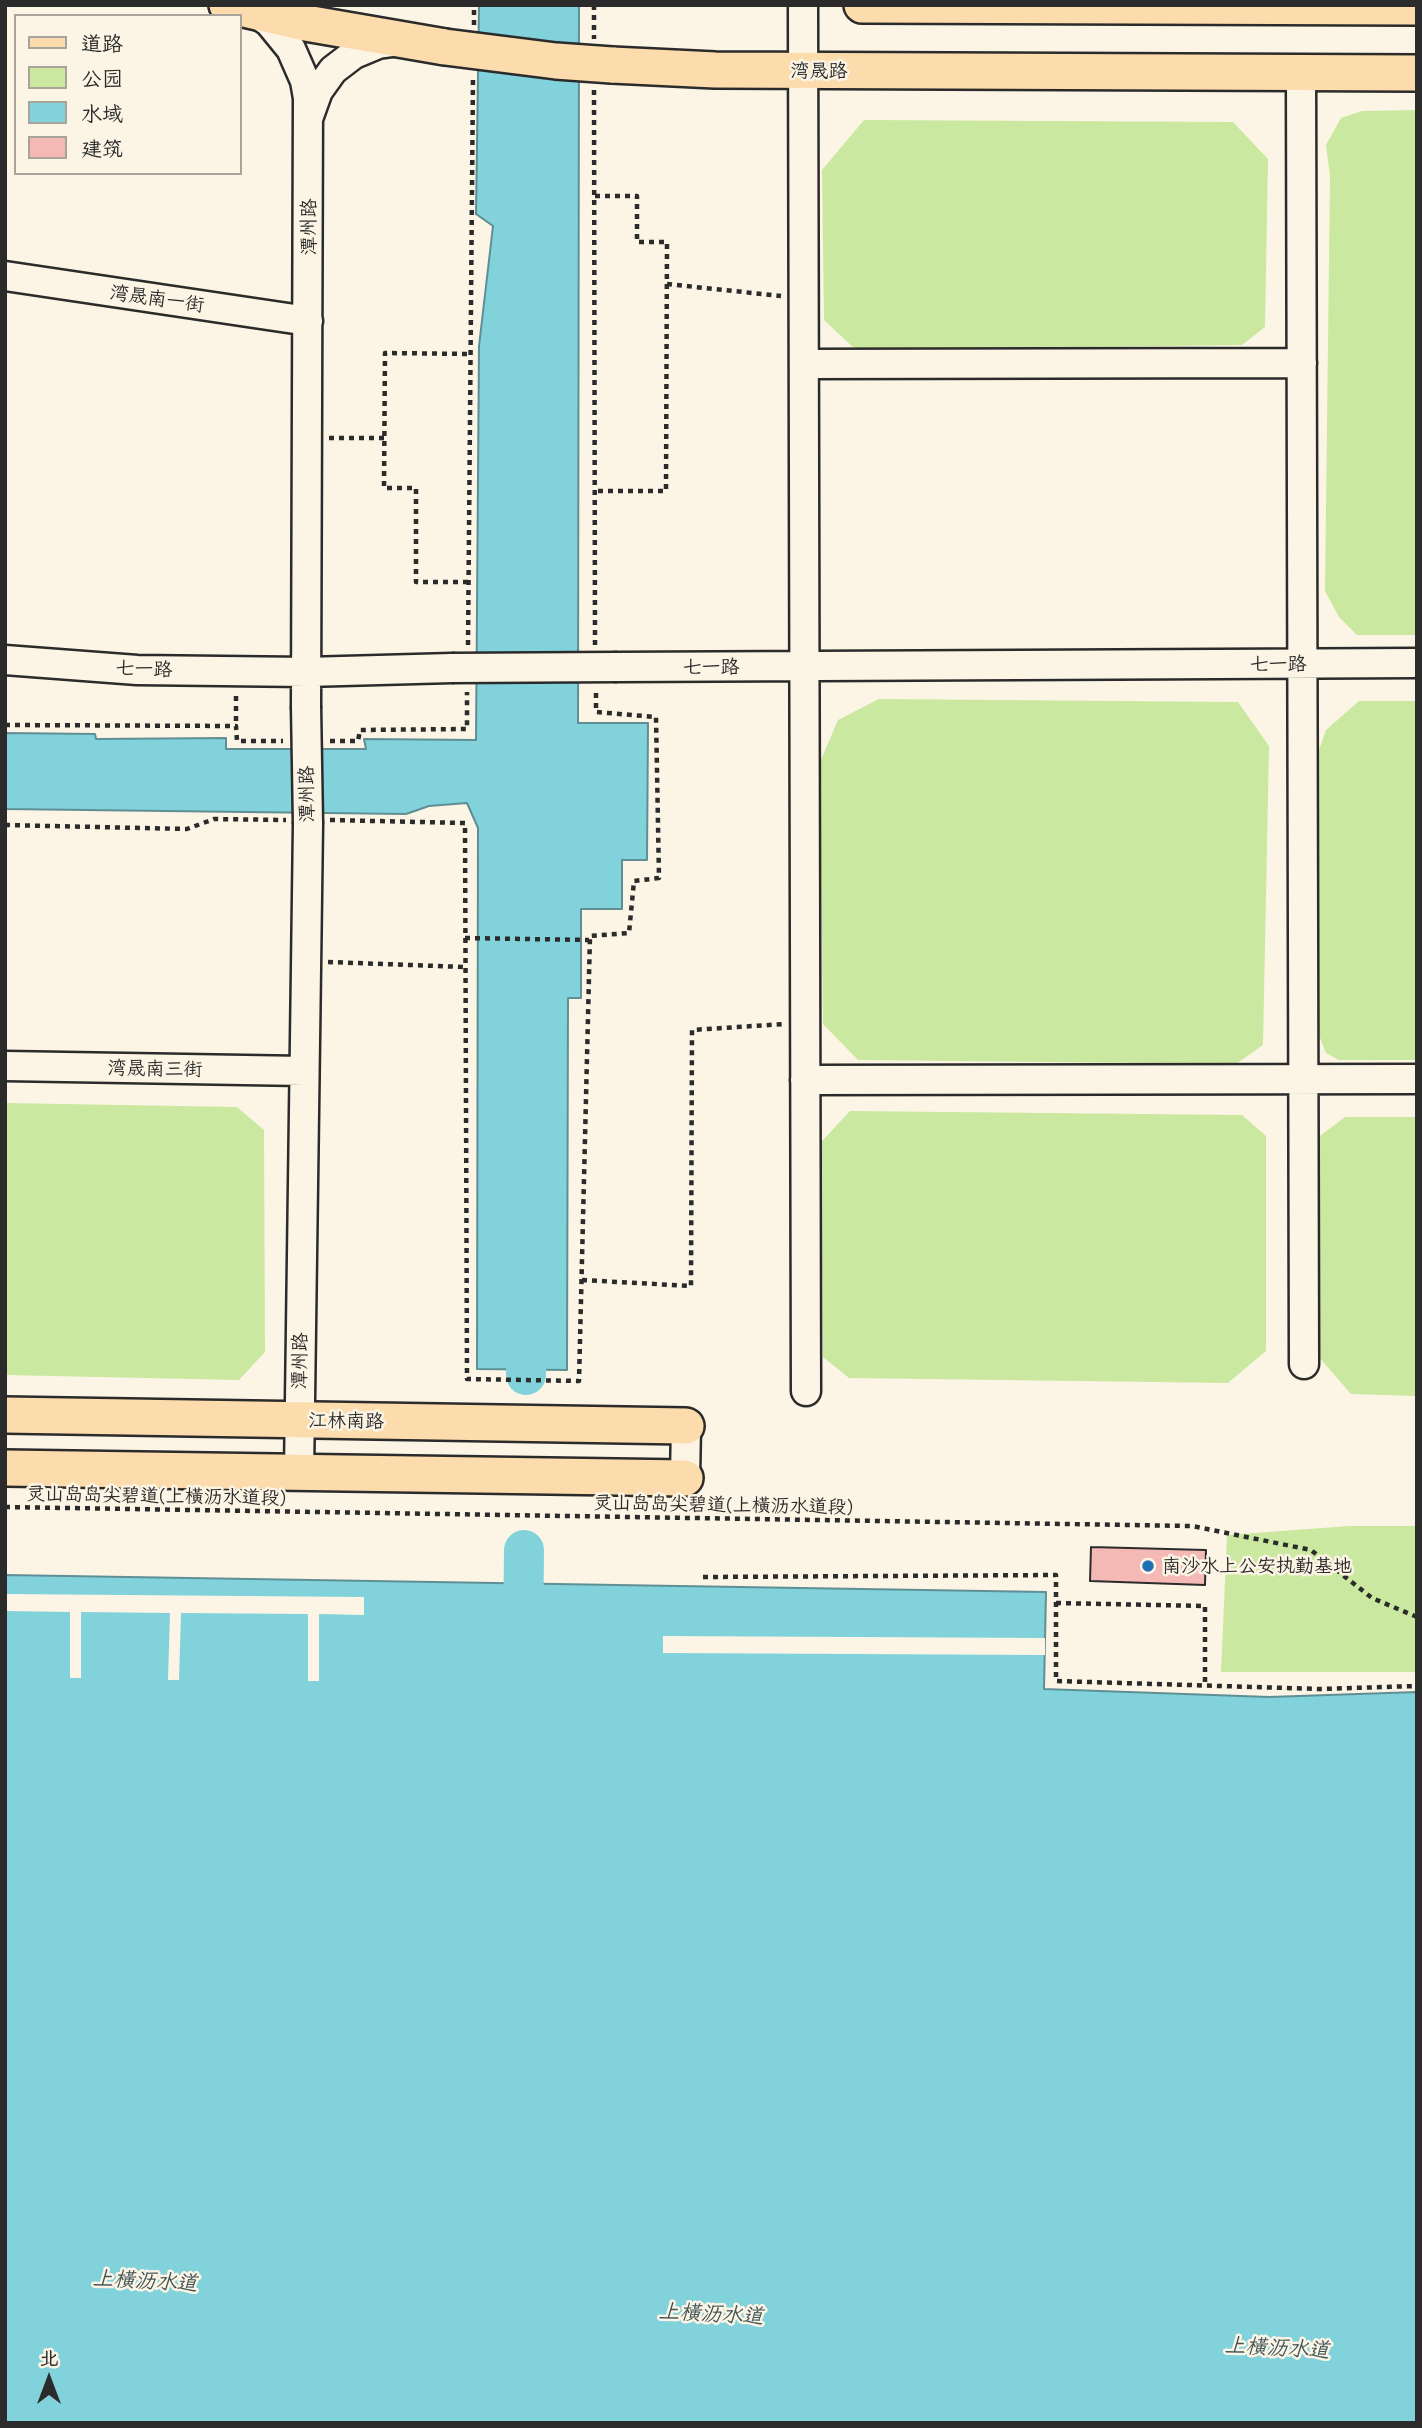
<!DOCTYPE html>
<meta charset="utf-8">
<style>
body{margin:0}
#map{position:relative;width:1422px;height:2428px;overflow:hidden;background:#fcf5e5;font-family:Mali,"LXGW WenKai TC",sans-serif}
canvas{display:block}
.frame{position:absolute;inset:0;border:7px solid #2b2b2b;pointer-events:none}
.legend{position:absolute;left:14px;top:14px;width:228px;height:161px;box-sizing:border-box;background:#fcf5e5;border:2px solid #a8a49b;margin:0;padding:9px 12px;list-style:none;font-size:21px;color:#2b2b2b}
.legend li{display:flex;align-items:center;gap:14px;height:35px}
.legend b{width:35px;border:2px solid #a8a49b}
.north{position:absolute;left:14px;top:2344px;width:70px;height:70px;-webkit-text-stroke:5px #fcf5e5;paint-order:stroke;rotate:0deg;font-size:19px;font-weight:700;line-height:28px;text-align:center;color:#2b2b2b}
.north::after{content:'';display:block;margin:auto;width:24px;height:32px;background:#2b2b2b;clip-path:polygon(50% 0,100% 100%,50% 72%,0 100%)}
</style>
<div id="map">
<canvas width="1422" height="2428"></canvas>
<div class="frame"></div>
<ul class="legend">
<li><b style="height:9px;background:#fcdcac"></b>道路</li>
<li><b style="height:19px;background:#cbe8a0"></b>公园</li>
<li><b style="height:19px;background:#81d2db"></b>水域</li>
<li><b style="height:19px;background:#f5b9b5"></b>建筑</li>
</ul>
<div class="north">北</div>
</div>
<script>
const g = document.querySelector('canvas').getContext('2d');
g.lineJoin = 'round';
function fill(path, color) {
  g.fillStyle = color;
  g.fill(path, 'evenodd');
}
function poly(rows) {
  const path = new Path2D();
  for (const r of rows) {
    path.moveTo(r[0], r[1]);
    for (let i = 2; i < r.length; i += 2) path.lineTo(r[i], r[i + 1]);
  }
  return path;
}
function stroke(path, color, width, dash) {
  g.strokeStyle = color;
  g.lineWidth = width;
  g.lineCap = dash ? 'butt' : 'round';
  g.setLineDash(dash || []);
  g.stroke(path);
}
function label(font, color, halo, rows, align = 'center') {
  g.font = font + ' Mali,"LXGW WenKai TC",sans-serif';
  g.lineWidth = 5;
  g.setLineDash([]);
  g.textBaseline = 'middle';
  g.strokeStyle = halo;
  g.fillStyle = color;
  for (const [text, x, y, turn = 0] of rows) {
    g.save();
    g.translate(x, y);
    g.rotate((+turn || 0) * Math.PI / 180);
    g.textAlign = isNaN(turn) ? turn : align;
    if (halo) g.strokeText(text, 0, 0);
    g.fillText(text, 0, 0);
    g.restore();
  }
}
const green = poly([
 [1417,110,1417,635,1357,635,1339,617,1325,591,1330,176,1326,145,1341,118,1362,111],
 [864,120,1233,122,1268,159,1265,327,1242,345,856,350,824,320,822,170],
 [879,699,1238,702,1269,746,1263,1045,1236,1064,858,1060,823,1024,820,762,838,720],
 [1359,701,1417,701,1417,1060,1339,1060,1326,1053,1316,1028,1317,756,1326,730],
 [5,1103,237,1107,264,1130,265,1352,239,1380,5,1375],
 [850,1111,1242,1115,1266,1136,1266,1351,1228,1383,849,1378,823,1357,821,1142],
 [1345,1117,1417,1117,1417,1396,1351,1394,1317,1355,1316,1139],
 [1349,1526,1417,1526,1417,1672,1221,1672,1227,1535]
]);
const water = poly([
 [479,5,579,5,578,723,648,723,647,860,622,860,622,909,581,909,581,998,568,998,567,1370,477,1369,478,828,467,803,429,806,406,814,5,809,5,733,95,734,96,739,226,738,226,749,366,749,364,739,476,740,479,346,493,226,476,214,479,5],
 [5,1575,1046,1592,1044,1689,1269,1697,1417,1692,1417,2423,5,2423,5,1575]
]);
const pier = poly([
 [5,1594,364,1597,364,1615,319,1614,319,1681,308,1681,308,1614,181,1613,179,1680,168,1680,170,1613,81,1612,81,1678,70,1678,70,1612,5,1611],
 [663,1636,1045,1638,1045,1655,663,1653]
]);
const river = poly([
 [526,1375,527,1314],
 [523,1638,524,1550]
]);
const building = poly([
 [1091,1547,1206,1550,1205,1585,1090,1581,1091,1547]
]);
const path = poly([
 [594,5,594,39],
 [474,25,474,5],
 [594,90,595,645],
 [595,196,637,196,637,242,667,242,666,491,595,491],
 [667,284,781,296],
 [329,438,385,438],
 [468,582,416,582,416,488,384,488,385,353,471,354],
 [468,645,473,76],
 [236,696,236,726],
 [5,725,236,726,237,741,283,741],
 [330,741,358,741,360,730,467,729,467,692],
 [330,820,465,823,467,1379,579,1381,590,936,629,933,634,881,659,878,656,717,596,712,596,688],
 [5,825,187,829,214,819,286,820],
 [465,938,589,940],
 [328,962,465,967],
 [582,1280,691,1286,692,1030,784,1024],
 [5,1507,1192,1526,1311,1550,1372,1598,1417,1617],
 [703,1577,1056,1575,1056,1681,1320,1689,1417,1686],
 [1056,1603,1205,1606,1205,1685]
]);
const minor = poly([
 [803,5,806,1391],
 [255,12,269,22,291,49,305,81,308,98,306,706],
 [1301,72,1304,1364],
 [309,116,318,91,333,70,354,54,378,44,400,41],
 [5,276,308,321],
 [804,364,1302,363],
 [5,660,137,670,306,672,452,668],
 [617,667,1417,663],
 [5,1066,304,1071],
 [805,1080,1417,1079],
 [299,1472,308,824],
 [685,1478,686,1426]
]);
const major = poly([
 [227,5,300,22,445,47],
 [862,5,1417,7],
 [612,65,715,70,1417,73],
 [5,1415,686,1426],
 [5,1468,685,1478]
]);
const minorBridge = poly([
 [452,668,617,667],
 [306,706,308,824]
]);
const majorBridge = poly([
 [445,47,556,61,612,65]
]);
const markers = [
 [1148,1566,7,"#1f6fb2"]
];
const streetNames = [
 ["湾晟路",819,71],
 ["潭州路",309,227,-90],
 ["湾晟南一街",157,299,8],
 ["七一路",1278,664],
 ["七一路",711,667],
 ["七一路",144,669,2],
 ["潭州路",307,794,-91],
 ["湾晟南三街",155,1069,1],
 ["潭州路",300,1361,-89],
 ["江林南路",346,1421,1],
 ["灵山岛岛尖碧道(上横沥水道段)",156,1496,1],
 ["灵山岛岛尖碧道(上横沥水道段)",723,1505,1]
];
const poiNames = [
 ["南沙水上公安执勤基地",1162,1566]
];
const waterNames = [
 ["上横沥水道",145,2281,3],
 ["上横沥水道",711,2314,3],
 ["上横沥水道",1277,2348,3]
];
fill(green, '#cbe8a0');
fill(water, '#81d2db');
stroke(water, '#5f8f95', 2);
fill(pier, '#fcf5e5');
stroke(river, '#81d2db', 40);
fill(building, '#f5b9b5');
stroke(building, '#2b2b2b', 2);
stroke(minor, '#2b2b2b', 33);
stroke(major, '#2b2b2b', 40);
stroke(path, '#2b2b2b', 4.5, [5, 5]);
stroke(minor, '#fcf5e5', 28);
stroke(major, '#fcdcac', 35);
stroke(minorBridge, '#2b2b2b', 33, []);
stroke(majorBridge, '#2b2b2b', 40, []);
stroke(minorBridge, '#fcf5e5', 28);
stroke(majorBridge, '#fcdcac', 35);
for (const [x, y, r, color] of markers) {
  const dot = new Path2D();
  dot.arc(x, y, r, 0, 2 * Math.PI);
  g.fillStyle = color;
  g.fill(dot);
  stroke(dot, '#fcf5e5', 2.5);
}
label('19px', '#2b2b2b', '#fcf5e5', streetNames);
label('19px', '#2b2b2b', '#fcf5e5', poiNames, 'left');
label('italic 21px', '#405557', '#fcf5e5', waterNames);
</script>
